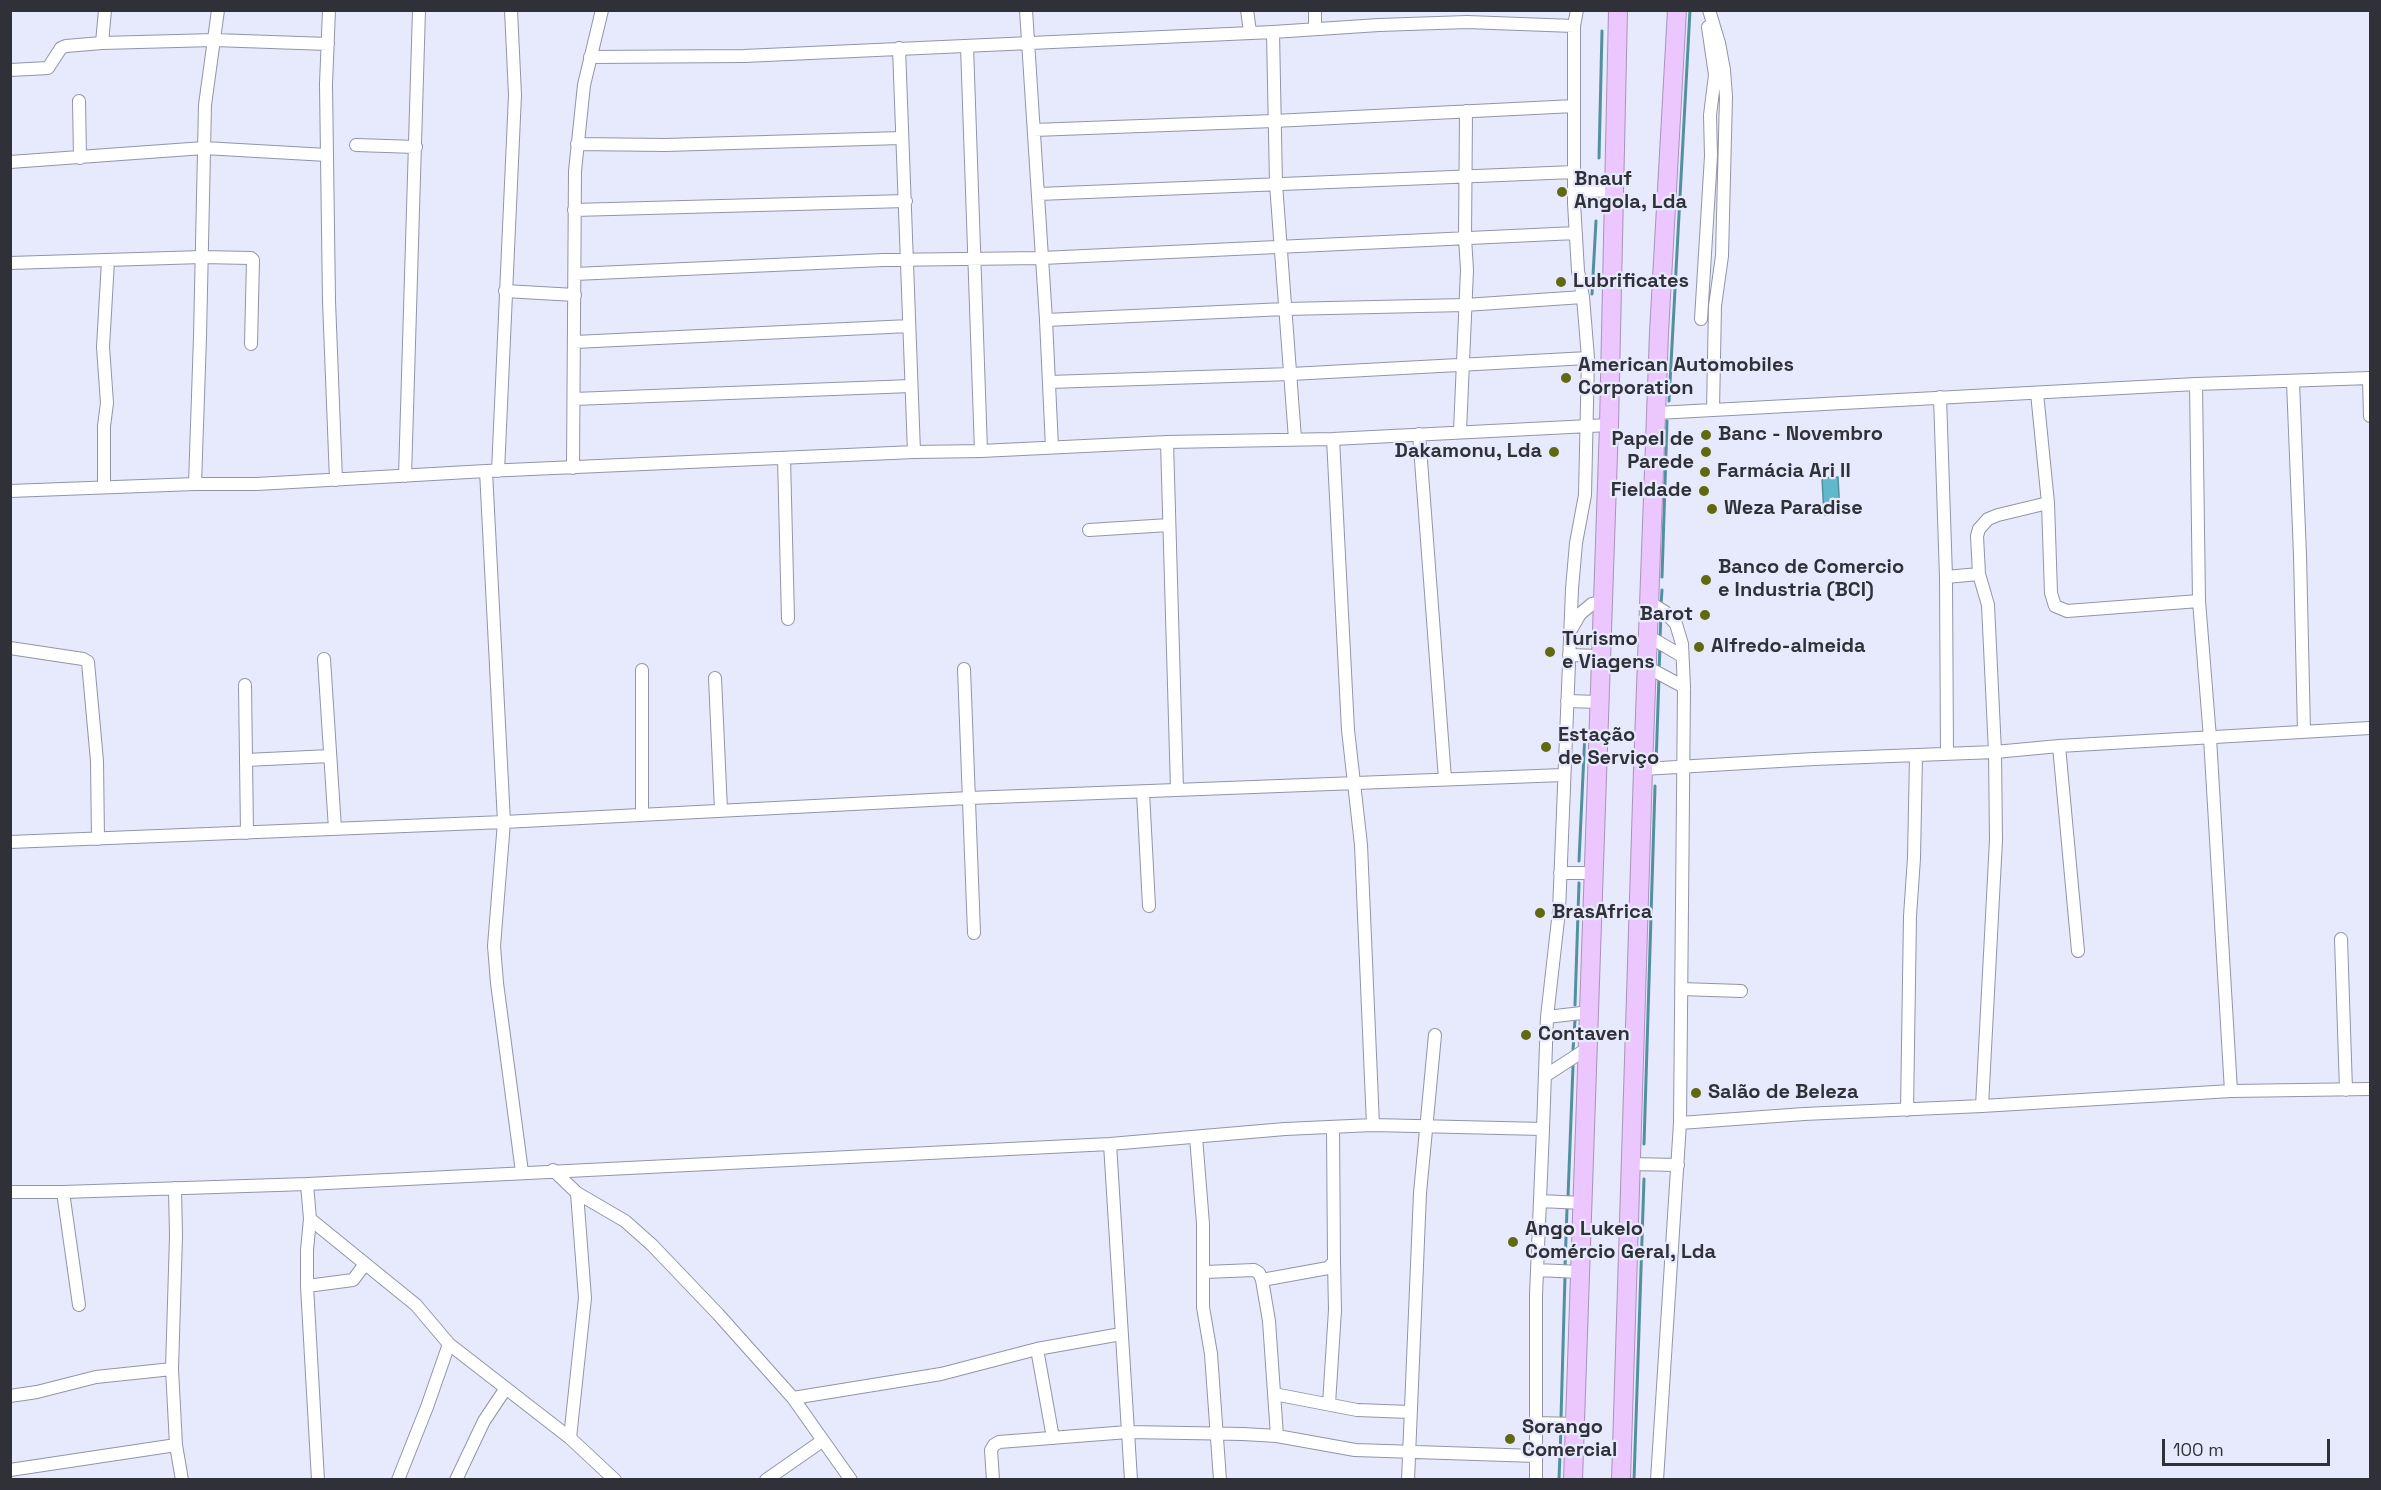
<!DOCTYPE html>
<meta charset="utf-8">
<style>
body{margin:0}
#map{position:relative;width:2381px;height:1490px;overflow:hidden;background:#e7e9fc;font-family:"Space Grotesk",sans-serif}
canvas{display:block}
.frame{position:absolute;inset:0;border:12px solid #303138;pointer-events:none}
.scale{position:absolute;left:2162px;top:1439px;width:168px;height:27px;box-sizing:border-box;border:3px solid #303138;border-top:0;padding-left:8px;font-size:18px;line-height:21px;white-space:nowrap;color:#303138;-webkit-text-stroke:4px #e7e9fc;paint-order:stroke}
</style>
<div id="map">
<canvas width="2381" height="1490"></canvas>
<div class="frame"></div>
<div class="scale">100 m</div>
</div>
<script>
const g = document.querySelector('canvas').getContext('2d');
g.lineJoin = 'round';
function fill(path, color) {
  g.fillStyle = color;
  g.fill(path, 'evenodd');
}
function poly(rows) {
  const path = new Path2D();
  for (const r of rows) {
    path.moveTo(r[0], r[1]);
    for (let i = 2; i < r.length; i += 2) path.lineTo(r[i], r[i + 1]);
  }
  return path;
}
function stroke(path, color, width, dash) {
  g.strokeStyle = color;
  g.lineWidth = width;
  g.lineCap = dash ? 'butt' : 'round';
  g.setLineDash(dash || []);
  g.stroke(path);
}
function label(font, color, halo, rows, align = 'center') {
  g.font = font + ' "Space Grotesk",sans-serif';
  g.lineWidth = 4.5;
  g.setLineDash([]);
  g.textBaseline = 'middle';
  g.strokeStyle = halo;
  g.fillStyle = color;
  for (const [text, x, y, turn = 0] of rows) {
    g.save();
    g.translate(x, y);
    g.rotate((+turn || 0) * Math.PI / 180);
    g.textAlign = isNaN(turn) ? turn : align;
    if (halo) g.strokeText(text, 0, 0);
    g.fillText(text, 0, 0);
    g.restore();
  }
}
const water = poly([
 [1838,477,1840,515,1824,515,1822,478,1838,477]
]);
const stream = poly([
 [1599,158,1602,31],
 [1592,294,1596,221],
 [1669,401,1690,10],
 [1662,577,1667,421],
 [1661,605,1662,590],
 [1660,638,1661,615],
 [1659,671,1660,648],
 [1656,764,1659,677],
 [1579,861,1585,732],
 [1575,1005,1579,883],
 [1573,1050,1575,1020],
 [1644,1144,1655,786],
 [1568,1197,1573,1066],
 [1565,1267,1567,1209],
 [1561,1418,1565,1276],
 [1559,1480,1561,1427],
 [1634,1480,1644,1179]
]);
const minor = poly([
 [329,10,326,84,329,301,336,480],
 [1026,10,1046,320,1052,447],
 [1247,10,1250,32],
 [1315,10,1315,28],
 [1709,10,1719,43,1724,70,1726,97,1722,256,1715,306,1713,410],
 [1273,32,1276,184,1295,439],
 [102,43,214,40,328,44],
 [967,46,981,451],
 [899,48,914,452],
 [590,57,744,56,1273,32,1379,25,1467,22,1574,26],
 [10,70,48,68,61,48,66,46,102,43,105,10],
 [79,101,80,158],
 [1034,130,1274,121,1574,106],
 [577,144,665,145,901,138],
 [356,145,416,147],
 [10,162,204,148,327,155],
 [1574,190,1615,191],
 [1039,194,1574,172],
 [574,210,906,201],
 [10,263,202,257,251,258,253,260,251,344],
 [575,274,883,260,1042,258,1576,233],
 [505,291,575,295],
 [1701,319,1711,156,1710,115,1715,75,1708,27],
 [1046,320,1285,309,1465,305,1583,297],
 [575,342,909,326],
 [2369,378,2370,416],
 [1049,382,1291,374,1588,358],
 [2293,382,2300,555,2304,732],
 [2196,384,2199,601,2210,738,2231,1091],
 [2037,393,2048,503,2051,593,2055,606,2067,611,2199,601],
 [1940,397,1946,577,1947,754],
 [574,399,911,386],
 [1657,413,2196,384,2370,378],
 [1460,431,1467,270,1465,238,1466,111],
 [1419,434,1445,779],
 [1333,439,1348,730,1361,845,1373,1125],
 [1167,442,1177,789],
 [784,458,788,619],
 [573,468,575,171,584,85,602,10],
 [486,471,504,822,494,946,497,983,522,1172],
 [498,471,515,95,511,10],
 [405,476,419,10],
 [195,484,200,337,205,105,218,10],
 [104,486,104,426,107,403,103,347,108,261],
 [10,491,195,484,257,484,486,471,914,452,981,451,1167,442,1333,439,1609,425],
 [1089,530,1169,525],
 [1946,577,1979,574],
 [1649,602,1665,612,1676,624,1682,644,1684,687,1680,1123,1657,1480],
 [1572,628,1580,614,1592,604,1603,602],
 [1648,636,1682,656],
 [10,648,83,659,88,662,97,761,98,839],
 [1569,655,1601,656],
 [324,659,335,829],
 [1647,667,1684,687],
 [964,669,974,933],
 [642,670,642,814],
 [715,678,721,810],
 [245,685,247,833],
 [1567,701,1599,702],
 [2059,746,2078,951],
 [246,760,330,756],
 [1643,769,1814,759,1995,752,2059,746,2370,728],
 [1143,792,1149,906],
 [10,842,504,822,969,798,1563,775],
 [1560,873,1594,873],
 [2341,939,2346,1090],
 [1681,989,1741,991],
 [1547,1017,1590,1012],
 [1545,1076,1588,1048],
 [1982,1106,1996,840,1995,752,1988,605,1979,574,1977,536,1979,529,1988,519,1998,515,2048,503],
 [1907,1110,1910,916,1914,858,1916,756],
 [1680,1123,1804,1114,1982,1106,2231,1091,2370,1089],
 [1333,1127,1334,1262],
 [1196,1137,1203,1224,1203,1307,1211,1354,1220,1480],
 [1110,1144,1131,1480],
 [1630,1164,1678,1165],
 [553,1170,577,1193,625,1221,652,1245,718,1314,793,1398,851,1480],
 [307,1184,310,1219,416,1305,449,1344,570,1438,615,1480],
 [175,1188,176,1236,172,1369,176,1445,182,1480],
 [10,1192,63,1192,307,1184,1110,1144,1285,1129,1373,1125,1543,1129,1547,1017,1559,911,1572,589,1576,543,1585,495,1588,358,1583,297,1578,271,1574,203,1574,26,1577,10],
 [63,1192,79,1305],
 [1540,1201,1583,1203],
 [310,1219,307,1250,307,1286,318,1480],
 [1537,1270,1580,1272],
 [1205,1272,1254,1270,1259,1273,1262,1280],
 [307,1286,353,1280,365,1264],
 [1037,1349,1053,1438],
 [1274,1394,1357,1410,1410,1412],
 [10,1396,37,1392,96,1377,172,1369],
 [793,1398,941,1374,1037,1349,1121,1334],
 [1536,1423,1575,1424],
 [1277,1436,1269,1321,1262,1280,1328,1268,1334,1262,1335,1310,1329,1404],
 [570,1438,585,1298,577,1193],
 [10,1470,176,1445],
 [398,1480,427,1407,449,1344],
 [456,1480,484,1421,506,1388],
 [766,1480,822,1441],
 [993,1480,991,1450,994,1445,999,1442,1128,1432,1243,1434,1277,1436,1355,1450,1536,1456],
 [1408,1480,1420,1193,1435,1035],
 [1536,1480,1536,1295,1543,1129]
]);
const highway = poly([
 [1573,1480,1609,425,1618,10],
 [1621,1480,1643,769,1659,333,1677,10]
]);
const markers = [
 [1562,192,6,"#5f6a10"],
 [1561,282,6,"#5f6a10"],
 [1566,378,6,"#5f6a10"],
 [1706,435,6,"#5f6a10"],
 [1554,452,6,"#5f6a10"],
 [1706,452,6,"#5f6a10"],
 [1705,472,6,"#5f6a10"],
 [1704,491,6,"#5f6a10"],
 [1712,509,6,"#5f6a10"],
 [1706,580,6,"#5f6a10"],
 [1705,615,6,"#5f6a10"],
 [1699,647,6,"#5f6a10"],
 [1550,652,6,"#5f6a10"],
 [1546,747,6,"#5f6a10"],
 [1540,913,6,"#5f6a10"],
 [1526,1035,6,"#5f6a10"],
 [1696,1093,6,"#5f6a10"],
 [1513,1242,6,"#5f6a10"],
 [1510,1439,6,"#5f6a10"]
];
const poiNames = [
 ["Bnauf",1574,180],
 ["Angola, Lda",1574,203],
 ["Lubrificates",1573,282],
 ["American Automobiles",1578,366],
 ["Corporation",1578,389],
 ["Banc - Novembro",1718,435],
 ["Papel de",1694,440,"right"],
 ["Parede",1694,463,"right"],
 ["Dakamonu, Lda",1542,452,"right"],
 ["Farmácia Ari II",1717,472],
 ["Fieldade",1692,491,"right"],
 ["Weza Paradise",1724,509],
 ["Banco de Comercio",1718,568],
 ["e Industria (BCI)",1718,591],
 ["Barot",1693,615,"right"],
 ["Turismo",1562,640],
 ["e Viagens",1562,663],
 ["Alfredo-almeida",1711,647],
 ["Estação",1558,736],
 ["de Serviço",1558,759],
 ["BrasAfrica",1552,913],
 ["Contaven",1538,1035],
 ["Salão de Beleza",1708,1093],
 ["Ango Lukelo",1525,1230],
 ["Comércio Geral, Lda",1525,1253],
 ["Sorango",1522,1428],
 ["Comercial",1522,1451]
];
fill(water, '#61b8cd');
stroke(water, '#5290a0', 1.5);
stroke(stream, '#5290a0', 3);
stroke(minor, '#9395a7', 14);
stroke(highway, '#aa92b9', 20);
stroke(minor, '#fff', 12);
stroke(highway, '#ecc6ff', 18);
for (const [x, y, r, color] of markers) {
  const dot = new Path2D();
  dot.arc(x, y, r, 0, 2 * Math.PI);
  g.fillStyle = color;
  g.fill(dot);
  stroke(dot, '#e7e9fc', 2);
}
label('bold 20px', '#303138', '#e7e9fc', poiNames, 'left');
</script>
